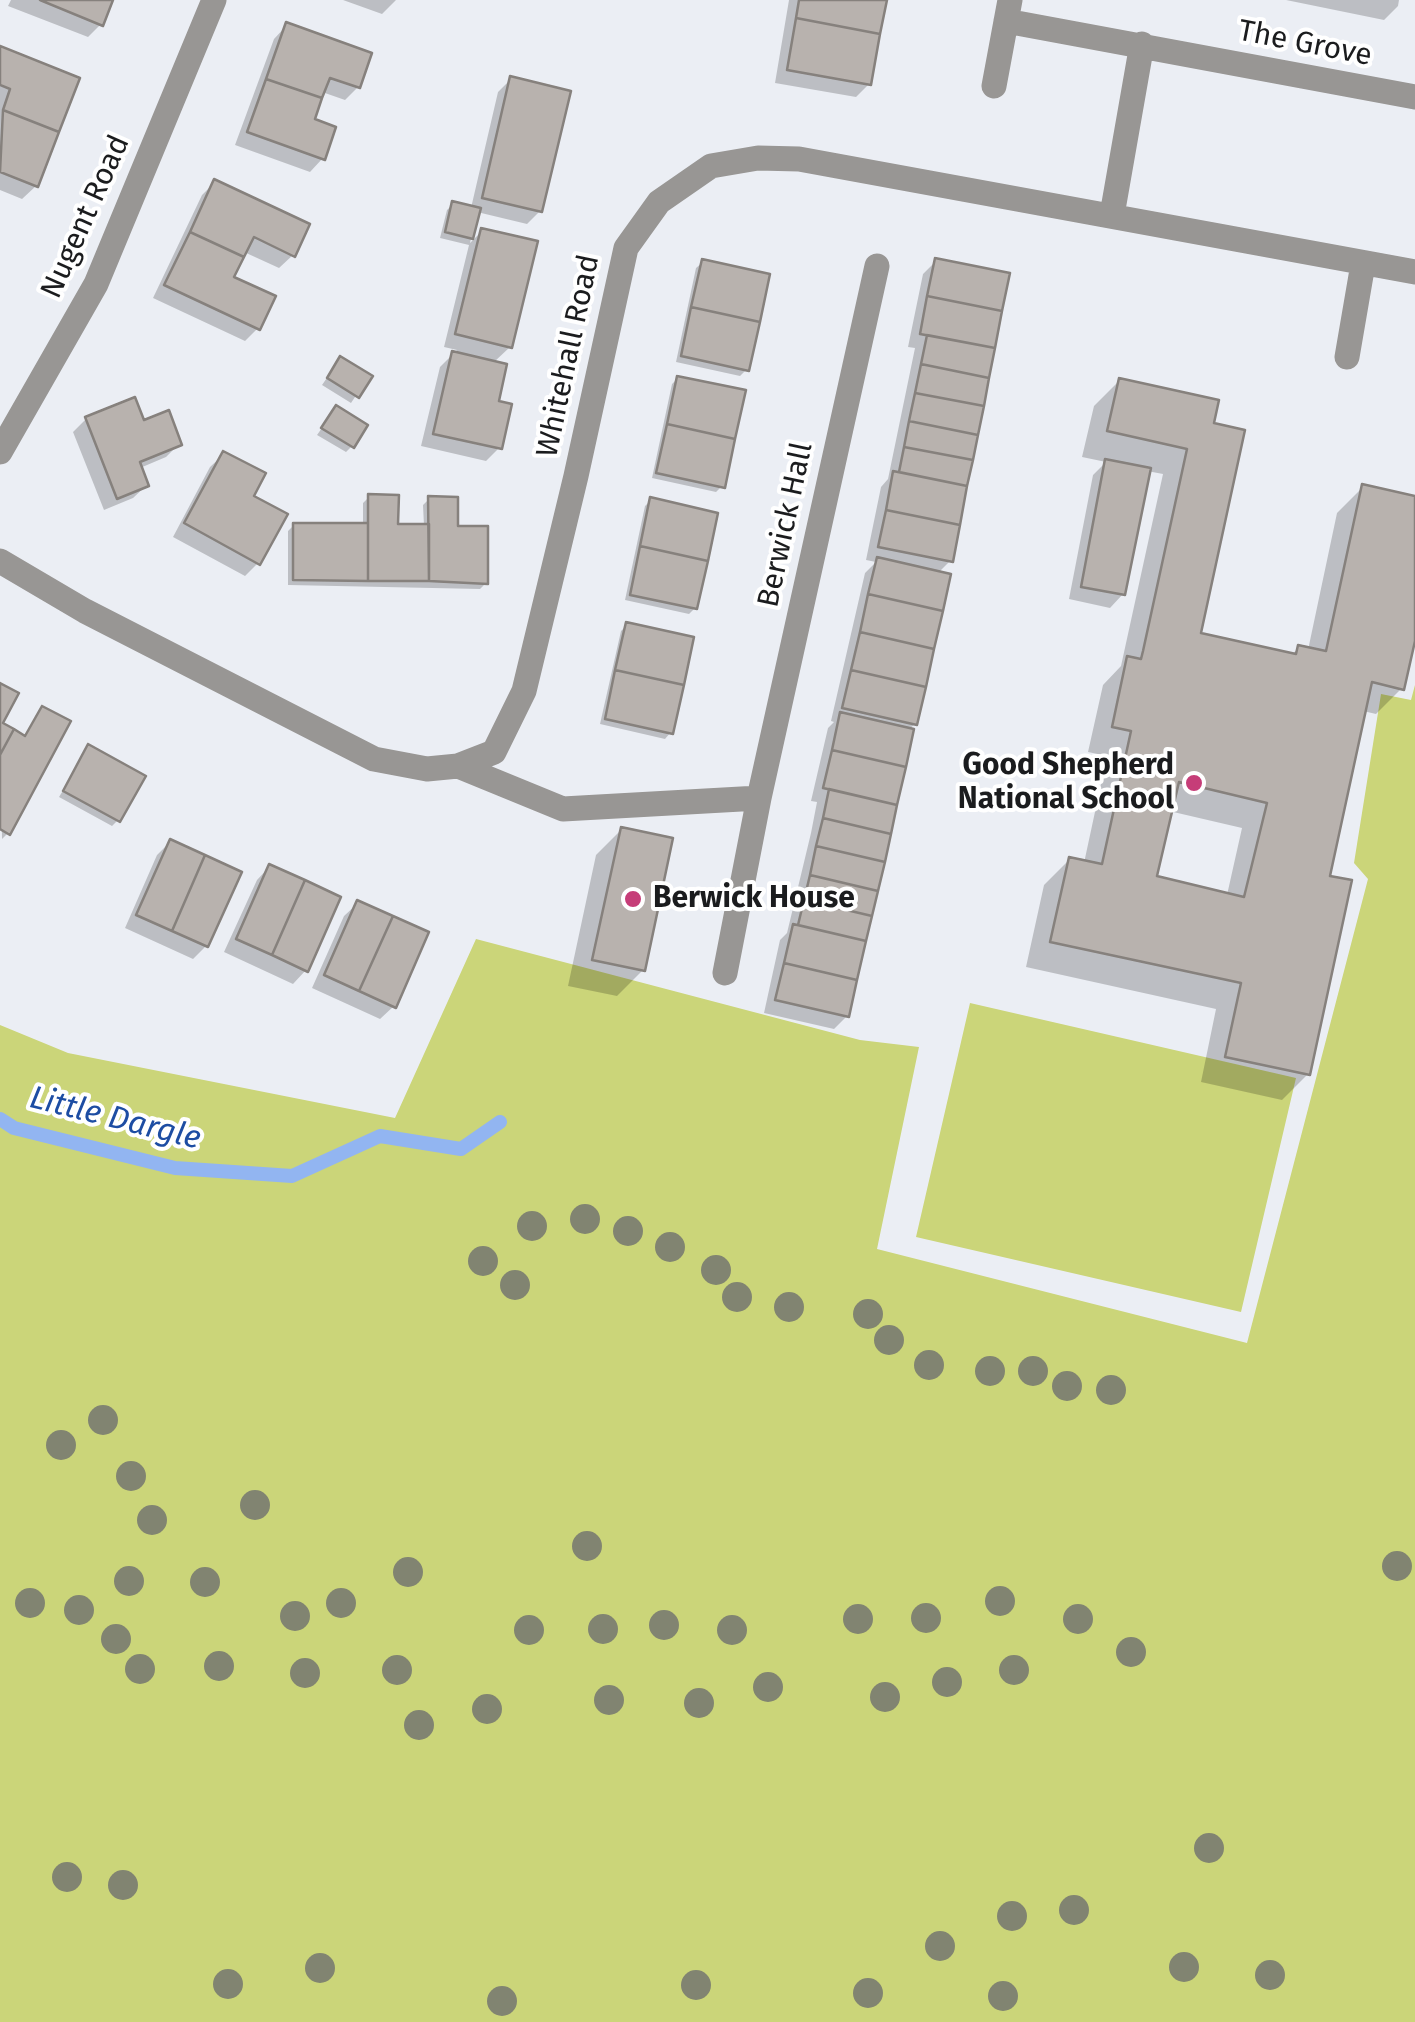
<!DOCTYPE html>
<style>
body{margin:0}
canvas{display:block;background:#ebeef4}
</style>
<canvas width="1415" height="2022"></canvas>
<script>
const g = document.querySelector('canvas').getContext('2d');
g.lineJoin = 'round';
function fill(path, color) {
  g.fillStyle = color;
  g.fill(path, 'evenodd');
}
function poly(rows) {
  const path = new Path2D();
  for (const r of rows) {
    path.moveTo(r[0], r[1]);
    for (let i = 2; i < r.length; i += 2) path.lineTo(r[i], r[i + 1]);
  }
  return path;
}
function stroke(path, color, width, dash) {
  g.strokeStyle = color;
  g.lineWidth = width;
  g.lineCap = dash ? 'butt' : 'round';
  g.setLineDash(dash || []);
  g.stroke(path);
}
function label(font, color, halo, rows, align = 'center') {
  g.font = font + ' "Fira Sans",sans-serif';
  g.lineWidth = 8;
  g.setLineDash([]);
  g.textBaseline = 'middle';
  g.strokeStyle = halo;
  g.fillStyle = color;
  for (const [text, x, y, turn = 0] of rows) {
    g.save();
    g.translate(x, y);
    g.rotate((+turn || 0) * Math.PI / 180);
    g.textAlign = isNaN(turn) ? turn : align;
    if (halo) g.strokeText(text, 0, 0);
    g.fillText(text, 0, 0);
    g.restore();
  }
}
const green = poly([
 [1415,685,1415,2022,0,2022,0,1025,68,1053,395,1118,476,939,860,1040,919,1047,877,1249,1247,1343,1368,879,1354,863,1381,694,1411,700],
 [970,1003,1296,1078,1241,1312,916,1237]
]);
const shadow = poly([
 [11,0,111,0,101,24,88,37,8,6],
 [343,0,396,0,382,14],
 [789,0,884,0,869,84,856,97,775,83],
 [1286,0,1399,0,1398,6,1384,20],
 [287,25,358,87,345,100,322,92,312,121,323,158,310,172,235,145,274,39],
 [0,48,36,186,22,199,0,190],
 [511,79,540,211,527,224,477,212,470,243,482,231,510,347,493,363,499,448,486,461,421,446,440,367,457,350,444,347,469,245,440,238,447,210,453,204,471,208,498,92],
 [215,182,293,255,279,268,244,252,231,278,258,328,245,341,153,298,202,195],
 [936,261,1007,275,950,561,938,573,915,724,908,730,911,731,847,1016,834,1029,764,1013,780,940,787,933,811,833,817,802,811,801,828,728,834,722,831,721,865,573,876,562,866,560,881,487,888,479,915,348,908,347,923,274],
 [703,262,746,370,740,376,676,362,696,268],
 [340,359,369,376,351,403,322,385],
 [678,378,722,486,716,492,652,478,672,384],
 [1119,381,1211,425,1198,635,1291,655,1299,648,1308,650,1337,513,1363,487,1415,499,1415,629,1402,688,1376,714,1363,711,1327,877,1308,1074,1282,1100,1201,1082,1216,1009,1026,967,1044,885,1069,860,1084,863,1107,756,1088,752,1103,685,1121,666,1163,474,1147,471,1123,594,1110,608,1069,599,1093,475,1106,462,1082,457,1094,406],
 [1169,811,1242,828,1227,895,1154,878],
 [336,408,352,446,346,452,317,435],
 [86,419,143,423,179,444,166,457,140,468,147,485,133,498,104,510,73,432],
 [224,454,250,497,258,563,245,576,173,537,210,467],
 [369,497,395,526,424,526,423,505,429,499,455,528,486,583,480,589,288,585,288,531,294,525,363,525,363,503],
 [651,500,695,608,689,614,625,600,645,506],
 [627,625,671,732,665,739,600,724,621,631],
 [42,709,8,833,2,839,0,724,24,738],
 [89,748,118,820,112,826,59,797],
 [621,830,643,970,617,996,568,986,596,855],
 [170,842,206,946,193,959,125,928,157,855],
 [270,866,306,970,293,984,224,952,257,880],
 [358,903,394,1006,380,1019,312,988,344,916]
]);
const stream = poly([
 [0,1119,14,1128,175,1168,292,1176,380,1136,461,1149,500,1122]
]);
const building = poly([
 [40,0,113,0,103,26,40,0],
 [799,0,887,0,880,34,796,18,799,0],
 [796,18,880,34,871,85,787,70,796,18],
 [286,22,372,53,360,88,330,78,322,98,266,79,286,22],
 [0,46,80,78,59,132,3,110,10,89,0,85,0,46],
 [510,76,571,91,542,212,482,198,510,76],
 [266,79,322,98,315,119,336,127,325,160,247,132,266,79],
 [3,110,59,132,38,187,0,172,3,110],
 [214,179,310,224,295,257,254,237,244,257,190,232,214,179],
 [452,201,481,208,473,239,445,232,452,201],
 [481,228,538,241,512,348,455,334,481,228],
 [190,232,244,257,234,277,276,296,260,330,164,285,190,232],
 [935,258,1010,273,1002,311,927,296,935,258],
 [702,259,770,274,760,322,691,307,702,259],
 [927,296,1002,311,995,348,920,334,927,296],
 [691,307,760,322,749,371,681,356,691,307],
 [927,335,995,348,989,378,921,364,927,335],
 [452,351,507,364,499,401,512,404,502,449,433,434,452,351],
 [340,356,373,376,359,398,327,378,340,356],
 [921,364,989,378,984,406,915,393,921,364],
 [677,376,746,390,735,439,667,424,677,376],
 [1119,378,1219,400,1214,423,1245,430,1201,633,1296,654,1298,645,1326,651,1362,484,1415,496,1415,641,1404,690,1372,682,1330,876,1352,880,1310,1075,1225,1057,1241,983,1050,942,1069,857,1102,864,1131,731,1112,727,1127,656,1141,659,1143,651,1187,449,1107,431,1119,378],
 [1179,782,1267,803,1244,897,1157,876,1179,782],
 [915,393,984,406,978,435,909,421,915,393],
 [135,397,144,420,169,410,182,445,140,462,149,486,117,499,85,417,135,397],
 [336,405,368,425,354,448,321,428,336,405],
 [909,421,978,435,973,460,904,447,909,421],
 [667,424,735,439,725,488,656,473,667,424],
 [904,447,973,460,967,486,899,472,904,447],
 [223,451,266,473,254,496,288,514,260,565,184,523,223,451],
 [1105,459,1151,468,1125,595,1081,587,1105,459],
 [893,471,967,486,960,525,886,510,893,471],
 [368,494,399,495,398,524,429,524,429,581,368,581,368,494],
 [428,496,458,497,458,526,488,526,488,584,429,581,428,496],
 [650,497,718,513,708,561,640,546,650,497],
 [886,510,960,525,953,562,878,547,886,510],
 [293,523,368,523,368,581,293,580,293,523],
 [640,546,708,561,697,609,630,595,640,546],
 [877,557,951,574,943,611,868,594,877,557],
 [868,594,943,611,934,649,860,632,868,594],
 [626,622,694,637,684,685,615,670,626,622],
 [860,632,934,649,926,687,851,670,860,632],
 [615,670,684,685,673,734,605,719,615,670],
 [851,670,926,687,917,725,842,708,851,670],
 [0,683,19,693,3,723,14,729,0,755,0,683],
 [42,706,71,721,10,835,0,829,0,755,14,729,25,736,42,706],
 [840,712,914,729,906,767,832,750,840,712],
 [88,744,146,776,120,822,63,791,88,744],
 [832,750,906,767,897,805,823,788,832,750],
 [829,789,897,805,891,834,823,818,829,789],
 [823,818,891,834,885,862,816,846,823,818],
 [621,827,673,838,645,971,592,960,621,827],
 [170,839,205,855,172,931,136,915,170,839],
 [816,846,885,862,878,891,810,875,816,846],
 [205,855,242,872,208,947,172,931,205,855],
 [269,864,305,880,272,955,236,939,269,864],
 [810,875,878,891,872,916,804,900,810,875],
 [305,880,341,897,308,972,272,955,305,880],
 [357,900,393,916,359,991,324,975,357,900],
 [804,900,872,916,866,941,798,925,804,900],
 [393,916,429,932,396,1008,359,991,393,916],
 [793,924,866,941,857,980,784,963,793,924],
 [784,963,857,980,849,1017,775,1000,784,963]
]);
const minor = poly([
 [1006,21,1415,97],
 [994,86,1010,0],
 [1112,215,1142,44],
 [1347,357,1363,264],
 [0,452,96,284,214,0],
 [0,561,85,611,374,759,427,769,458,766,494,752,524,691,576,476,626,248,659,202,711,166,758,158,799,159,1415,272],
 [458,766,563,809,759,798],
 [725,973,759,798,877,266]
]);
const trees = [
 [585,1219],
 [532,1226],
 [628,1231],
 [670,1247],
 [483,1261],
 [716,1270],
 [515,1285],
 [737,1297],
 [789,1307],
 [868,1314],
 [889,1340],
 [929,1365],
 [990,1371],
 [1033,1371],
 [1067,1386],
 [1111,1390],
 [103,1420],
 [61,1445],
 [131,1476],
 [255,1505],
 [152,1520],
 [587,1546],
 [1397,1566],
 [408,1572],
 [129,1581],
 [205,1582],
 [1000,1601],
 [30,1603],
 [341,1603],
 [79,1610],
 [295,1616],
 [926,1618],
 [858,1619],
 [1078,1619],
 [664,1625],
 [603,1629],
 [529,1630],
 [732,1630],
 [116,1639],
 [1131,1652],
 [219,1666],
 [140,1669],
 [397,1670],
 [1014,1670],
 [305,1673],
 [947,1682],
 [768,1687],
 [885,1697],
 [609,1700],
 [699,1703],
 [487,1709],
 [419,1725],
 [1209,1848],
 [67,1877],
 [123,1885],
 [1074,1910],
 [1012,1916],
 [940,1946],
 [1184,1967],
 [320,1968],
 [1270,1975],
 [228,1984],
 [696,1985],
 [868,1993],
 [1003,1996],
 [502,2001]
];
const markers = [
 [1194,783,10,"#c63d78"],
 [633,899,10,"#c63d78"]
];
const streetNames = [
 ["The Grove",1305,44,11],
 ["Nugent Road",86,217,-66],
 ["Whitehall Road",569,356,-78],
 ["Berwick Hall",786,525,-78]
];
const poiNames = [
 ["Good Shepherd",1174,766],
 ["National School",1174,800],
 ["Berwick House",653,899,"left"]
];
const waterNames = [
 ["Little Dargle",115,1119,14]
];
fill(green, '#cbd579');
fill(shadow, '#0003');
stroke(stream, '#92b5f1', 14);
fill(building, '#b8b2ae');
stroke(building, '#86817d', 2.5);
stroke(minor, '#989694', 25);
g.fillStyle = '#818471';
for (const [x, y] of trees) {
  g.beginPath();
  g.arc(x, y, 15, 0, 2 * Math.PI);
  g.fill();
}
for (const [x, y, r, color] of markers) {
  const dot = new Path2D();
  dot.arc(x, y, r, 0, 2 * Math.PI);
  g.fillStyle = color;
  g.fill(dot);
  stroke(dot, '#fff', 4);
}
label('30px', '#1b1c1e', '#fff', streetNames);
label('bold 30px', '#1b1c1e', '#fff', poiNames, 'right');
label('italic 32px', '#1d4da3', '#fff', waterNames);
</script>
